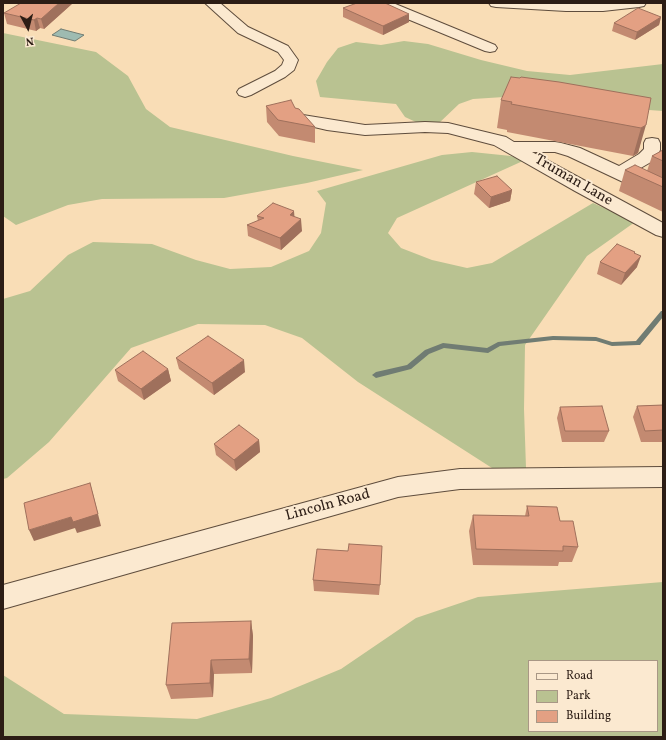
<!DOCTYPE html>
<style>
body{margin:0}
#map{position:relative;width:666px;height:740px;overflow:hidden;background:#f9ddb6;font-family:Vollkorn,serif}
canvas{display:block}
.frame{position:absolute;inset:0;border:4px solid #2c1d15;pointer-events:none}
.legend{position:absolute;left:528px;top:660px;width:130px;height:72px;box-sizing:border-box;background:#fbe9d0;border:1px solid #a89785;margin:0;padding:5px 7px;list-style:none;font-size:12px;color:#2c1d15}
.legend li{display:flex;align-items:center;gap:8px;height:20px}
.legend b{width:20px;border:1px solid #a89785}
.north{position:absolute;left:8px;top:8px;width:40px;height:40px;-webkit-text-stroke:3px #fbe9d0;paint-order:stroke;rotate:173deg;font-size:11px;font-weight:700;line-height:16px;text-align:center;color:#2c1d15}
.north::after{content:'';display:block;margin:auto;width:14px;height:18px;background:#2c1d15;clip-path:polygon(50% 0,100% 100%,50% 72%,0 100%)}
</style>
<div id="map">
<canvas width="666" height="740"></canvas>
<div class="frame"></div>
<ul class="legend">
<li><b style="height:5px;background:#fbe9d0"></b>Road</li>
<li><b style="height:11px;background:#b9c291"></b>Park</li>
<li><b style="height:11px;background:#e3a083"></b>Building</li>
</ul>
<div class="north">N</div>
</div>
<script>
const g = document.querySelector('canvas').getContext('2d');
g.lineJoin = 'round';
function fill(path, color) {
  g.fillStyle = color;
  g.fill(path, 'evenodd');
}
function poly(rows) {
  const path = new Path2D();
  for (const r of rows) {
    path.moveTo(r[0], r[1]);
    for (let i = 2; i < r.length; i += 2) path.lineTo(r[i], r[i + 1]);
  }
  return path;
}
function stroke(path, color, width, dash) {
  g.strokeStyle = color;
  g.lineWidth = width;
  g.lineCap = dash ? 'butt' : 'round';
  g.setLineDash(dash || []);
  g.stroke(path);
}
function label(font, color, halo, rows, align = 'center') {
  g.font = font + ' Vollkorn,serif';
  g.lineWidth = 4;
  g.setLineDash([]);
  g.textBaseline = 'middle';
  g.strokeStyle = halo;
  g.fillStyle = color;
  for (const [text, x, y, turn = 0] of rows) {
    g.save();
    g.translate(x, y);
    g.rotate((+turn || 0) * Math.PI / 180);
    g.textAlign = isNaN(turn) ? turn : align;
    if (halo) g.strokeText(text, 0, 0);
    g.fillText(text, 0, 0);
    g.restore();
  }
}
const green = poly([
 [3,33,96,52,128,76,146,109,170,127,293,156,363,170,307,183,224,198,102,199,68,205,16,225,3,216],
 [404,41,428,44,481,60,527,71,570,75,663,64,663,111,593,106,504,97,473,99,459,104,438,124,418,123,405,117,396,104,320,97,316,81,327,62,338,48,356,42,381,45],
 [472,152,511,156,525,160,397,218,388,233,401,248,432,260,467,268,492,263,593,203,635,222,587,256,525,345,524,409,526,468,492,468,358,382,302,338,265,325,198,324,131,348,49,442,7,478,3,479,3,299,30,291,68,255,93,242,152,244,196,260,230,269,271,267,309,251,321,233,326,203,317,191,442,155],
 [663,582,663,737,3,737,3,675,64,714,197,719,271,698,341,669,416,618,478,597],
 [529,661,657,661,657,731,529,731]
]);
const water = poly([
 [61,29,84,35,75,41,52,35,61,29]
]);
const stream = poly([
 [661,311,663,311,663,317,640,345,638,345,612,346,596,341,553,340,500,346,488,353,444,348,429,354,411,369,376,378,372,375,376,372,407,365,425,350,443,343,487,348,498,342,553,336,596,337,612,342,636,341,661,311]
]);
const minor = poly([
 [205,3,220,3,248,27,288,46,298,60,294,70,285,77,251,95,245,97,239,95,237,92,239,89,275,71,282,65,284,60,278,52,238,33,205,3],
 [374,3,393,3,495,45,497,48,495,51,490,52,485,51,376,6,374,3],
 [489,3,646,3,644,6,639,7,603,11,566,11,496,7,491,6,489,3],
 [303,115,365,125,425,122,448,123,506,137,514,142,555,142,561,143,580,148,619,166,639,154,644,149,644,143,646,139,652,138,658,139,660,143,660,150,658,154,651,162,632,173,663,187,663,199,657,198,568,156,555,152,532,152,663,223,663,237,656,235,575,191,494,145,448,133,425,132,365,135,327,130,297,123,295,120,297,117,303,115],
 [663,467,663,487,460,489,398,497,3,609,3,585,398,477,460,469,663,467]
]);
const wall = poly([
 [73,3,44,29,40,28,36,31,7,24,4,13],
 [343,8,409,22,383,35,343,17],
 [661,17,659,25,635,40,612,31,614,23],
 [651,98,638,153,633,156,507,132,507,130,497,128,501,100],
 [266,106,295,108,315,127,315,143,279,136,267,122],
 [663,150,663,212,619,191,625,170,647,171,652,156],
 [476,182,512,190,510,201,489,208,474,194],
 [294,211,294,216,302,231,281,250,248,236,247,225,258,221,257,216],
 [635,252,635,253,637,267,621,285,597,274,600,262],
 [176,358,245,372,214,395,179,369],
 [168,369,171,381,144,400,118,381,115,370],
 [663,405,663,442,641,442,633,417,637,406],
 [560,407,609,431,604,442,562,442,557,418],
 [259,440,260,452,236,471,216,455,214,444],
 [527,506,560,521,578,547,572,562,559,562,558,566,473,565,469,531,473,515,525,516],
 [348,551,380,585,379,595,314,591,313,580],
 [251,621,253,636,252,673,214,674,213,697,171,699,166,685]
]);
const shadedWall = poly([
 [59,3,73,3,44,29,41,19],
 [409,14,409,22,383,35,383,26],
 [661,17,659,25,635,40,637,32],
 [37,18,40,28,36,31,34,20],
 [646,125,638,153,633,156,641,128],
 [512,190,510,201,489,208,491,197],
 [294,211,295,223,290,215],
 [301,219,302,231,281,250,280,238],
 [641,256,637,267,621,285,625,273],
 [244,360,245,372,214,395,212,383],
 [168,369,171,381,144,400,141,389],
 [259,440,260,452,236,471,234,460],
 [90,483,93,494,101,526,77,533,75,528,34,541,29,530,71,517],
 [251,621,253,636,252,673,249,659],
 [211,660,214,674,213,697,210,683]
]);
const building = poly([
 [21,3,59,3,41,19,37,18,34,20,4,13,21,3],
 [357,3,385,3,409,14,383,26,343,8,357,3],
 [638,8,661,17,637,32,614,23,638,8],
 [511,77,520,78,521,77,559,82,651,98,646,125,641,128,511,104,512,102,501,100,511,77],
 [291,100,295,108,299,109,315,127,278,120,266,106,291,100],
 [663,150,663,161,652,156,663,150],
 [635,165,663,178,663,187,625,170,635,165],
 [497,176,512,190,491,197,476,182,497,176],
 [273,203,294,211,290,215,301,219,280,238,247,225,264,218,257,216,273,203],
 [617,244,635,252,634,253,641,256,625,273,600,262,617,244],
 [208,336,244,360,212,383,176,358,208,336],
 [143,351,168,369,141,389,115,370,143,351],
 [663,405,663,430,645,431,637,406,663,405],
 [602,406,609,431,565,431,560,407,602,406],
 [239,425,259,440,234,460,214,444,239,425],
 [90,483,98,514,73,522,71,517,29,530,24,503,90,483],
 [527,506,557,507,560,521,573,521,578,547,563,546,563,551,476,549,473,515,529,516,527,506],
 [349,544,382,546,380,585,313,580,317,549,348,551,349,544],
 [251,621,249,659,211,660,210,683,166,685,172,623,251,621]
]);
const streetNames = [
 ["Truman Lane",573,181,30],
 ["Lincoln Road",328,506,-15]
];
fill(green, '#b9c291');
fill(water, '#9ebbb1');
stroke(water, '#707c73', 1);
fill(stream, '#707c73');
stroke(minor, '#5f4d3d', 2);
fill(minor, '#fbe9d0');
fill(wall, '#c38a71');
fill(shadedWall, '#9f705c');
fill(building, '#e3a083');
stroke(building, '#9f705c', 1);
label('15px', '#2c1d15', '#fbe9d0', streetNames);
</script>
